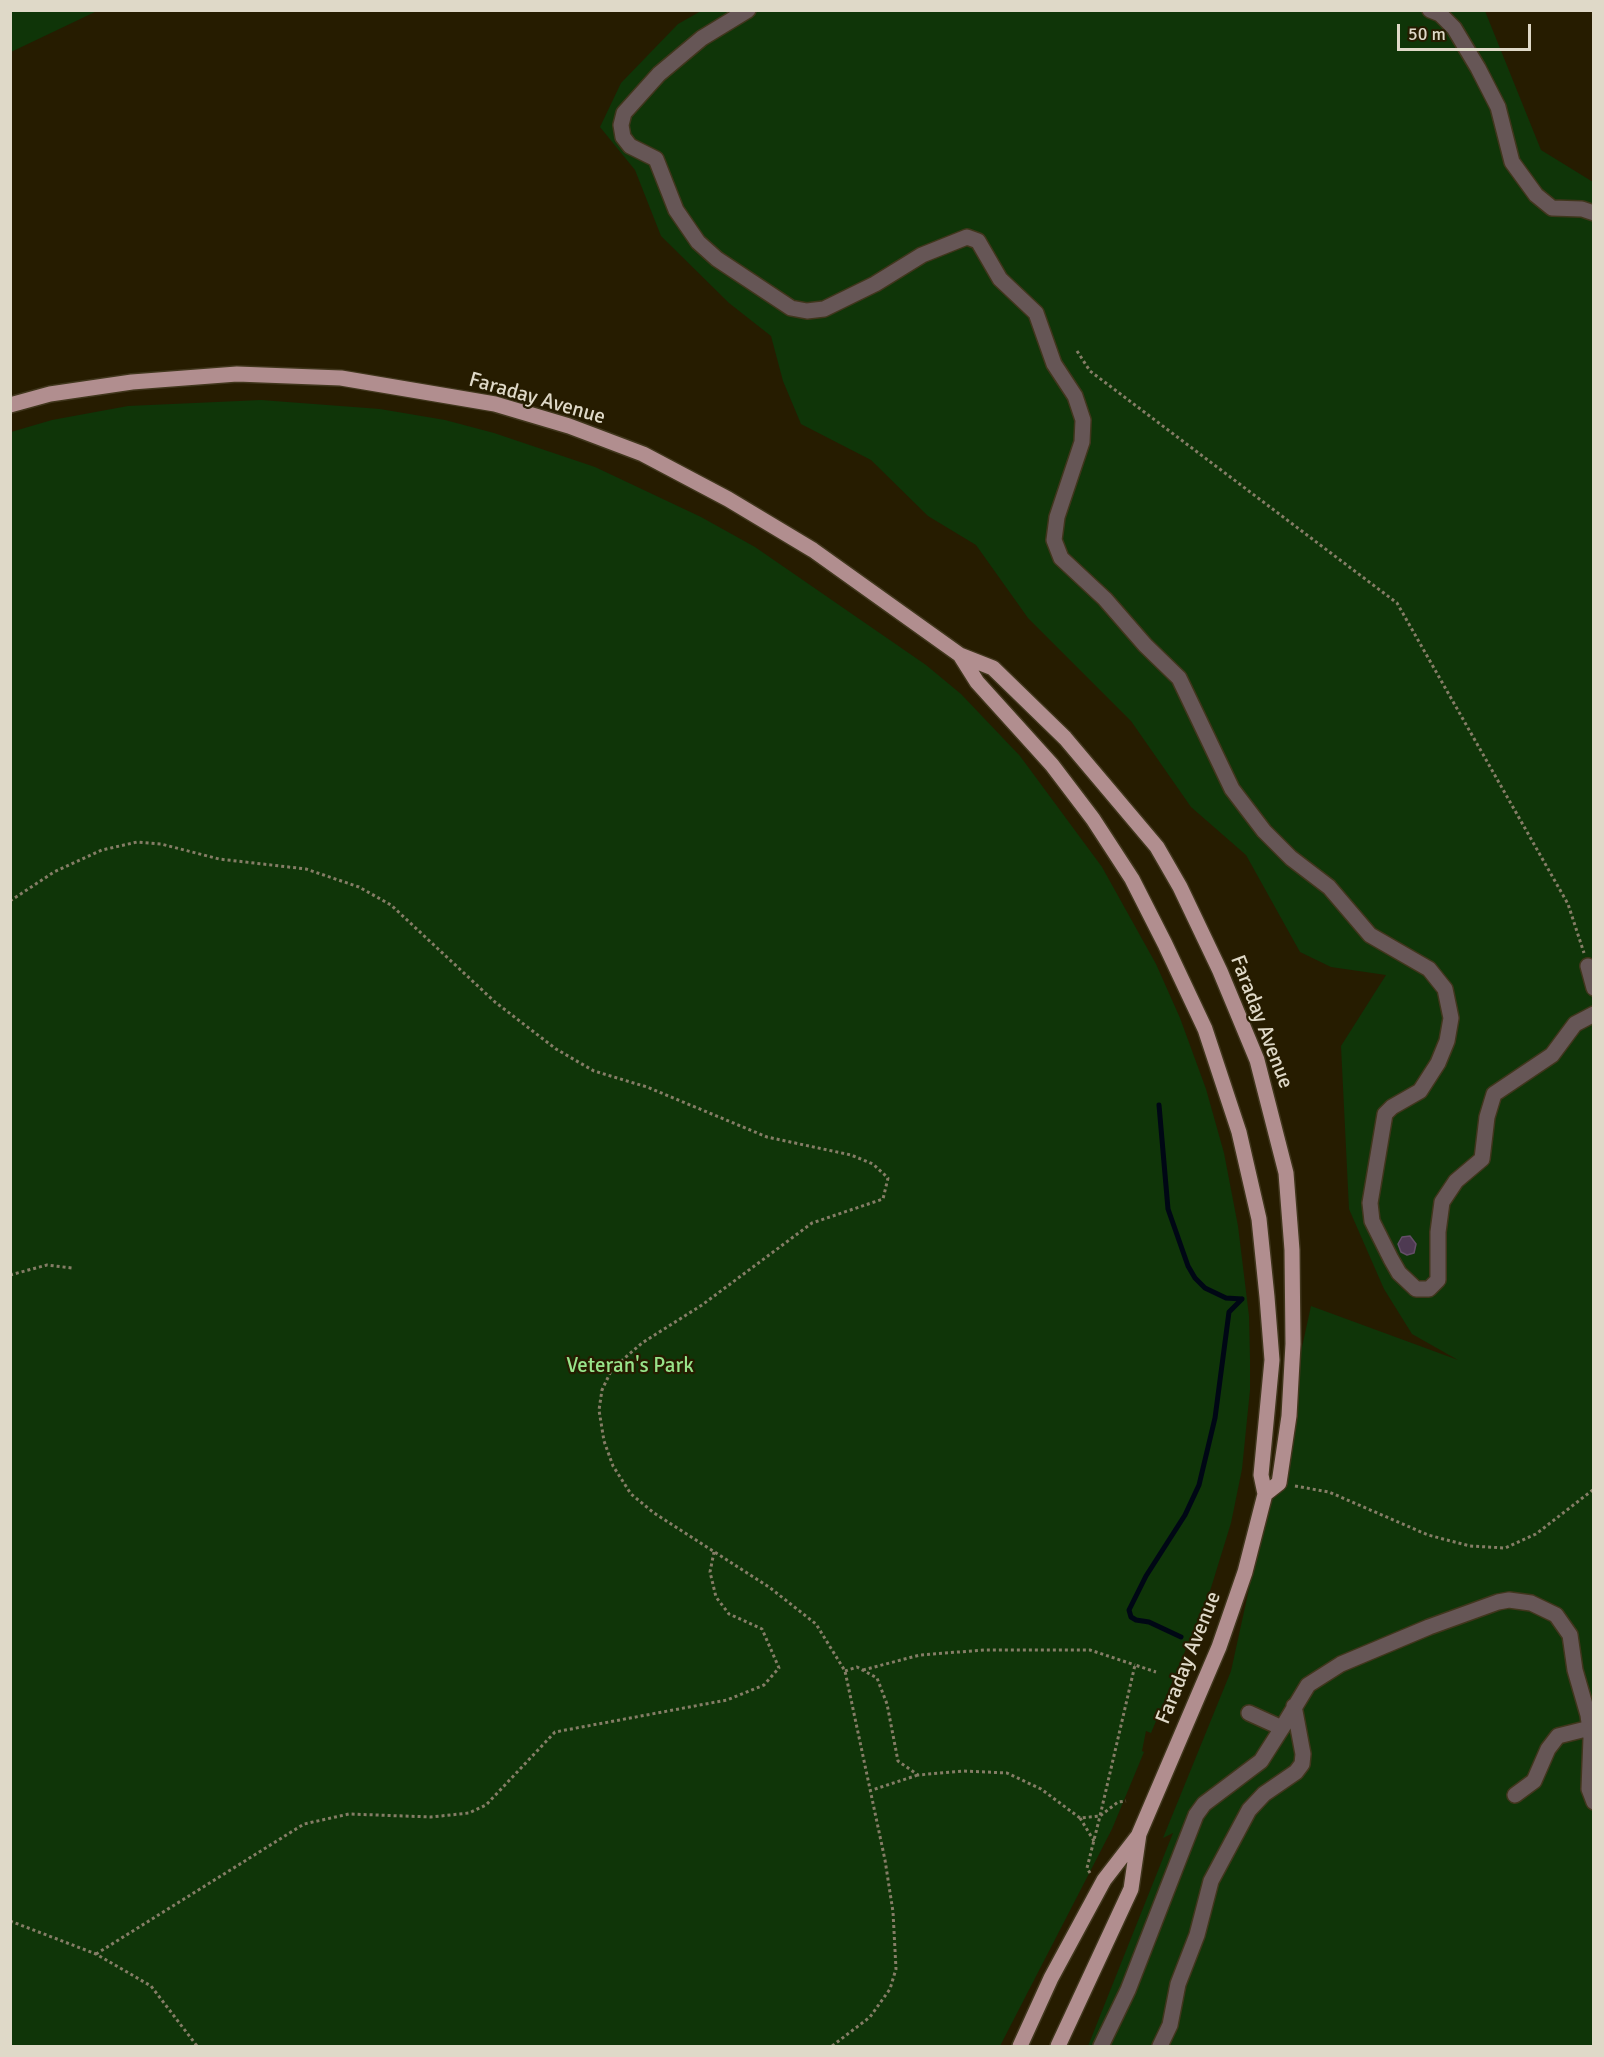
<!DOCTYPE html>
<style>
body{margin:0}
#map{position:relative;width:1604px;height:2057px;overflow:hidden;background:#261c00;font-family:Signika,sans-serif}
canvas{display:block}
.frame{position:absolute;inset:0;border:12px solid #dfd9c8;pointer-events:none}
.scale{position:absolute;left:1397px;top:24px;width:134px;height:27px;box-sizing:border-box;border:3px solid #dfd9c8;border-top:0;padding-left:8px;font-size:18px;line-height:21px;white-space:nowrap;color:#dfd9c8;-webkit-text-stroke:4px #261c00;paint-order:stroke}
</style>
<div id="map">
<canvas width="1604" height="2057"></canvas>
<div class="frame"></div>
<div class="scale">50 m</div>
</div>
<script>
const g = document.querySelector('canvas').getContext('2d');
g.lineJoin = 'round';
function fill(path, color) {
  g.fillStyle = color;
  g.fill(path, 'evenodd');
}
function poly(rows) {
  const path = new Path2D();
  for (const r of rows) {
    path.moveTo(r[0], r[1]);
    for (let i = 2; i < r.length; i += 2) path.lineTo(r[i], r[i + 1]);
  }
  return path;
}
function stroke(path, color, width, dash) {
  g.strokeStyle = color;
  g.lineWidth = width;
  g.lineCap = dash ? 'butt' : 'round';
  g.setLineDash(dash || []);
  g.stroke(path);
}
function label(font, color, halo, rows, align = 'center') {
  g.font = font + ' Signika,sans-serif';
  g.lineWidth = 4.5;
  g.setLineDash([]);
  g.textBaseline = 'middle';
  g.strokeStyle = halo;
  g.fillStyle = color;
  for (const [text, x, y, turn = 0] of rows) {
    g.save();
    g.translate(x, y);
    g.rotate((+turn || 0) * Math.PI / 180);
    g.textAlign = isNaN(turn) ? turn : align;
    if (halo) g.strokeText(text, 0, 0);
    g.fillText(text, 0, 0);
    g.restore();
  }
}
const green = poly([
 [11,10,97,10,97,11,11,52],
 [701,11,1485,11,1541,150,1593,182,1593,2046,1088,2046,1173,1833,1163,1838,1231,1671,1311,1306,1458,1360,1412,1334,1384,1289,1349,1209,1341,1046,1386,975,1331,967,1300,952,1246,855,1191,807,1131,721,1028,618,976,545,928,516,871,460,801,424,783,381,771,336,729,303,661,236,635,170,600,127,621,83,678,24],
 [261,400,380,409,445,420,494,433,595,467,701,517,755,547,926,665,961,694,1020,756,1102,867,1156,964,1180,1018,1206,1089,1224,1153,1238,1226,1249,1316,1250,1359,1250,1390,1242,1469,1231,1523,1210,1591,1151,1733,1146,1731,1142,1751,1144,1752,1112,1829,1000,2046,11,2046,11,432,52,420,128,406]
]);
const stream = poly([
 [1159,1105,1168,1209,1188,1266,1195,1278,1205,1288,1226,1298,1242,1299],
 [1181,1637,1149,1622,1136,1620,1131,1617,1129,1610,1146,1576,1185,1515,1199,1485,1215,1418,1229,1312,1242,1299]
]);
const building = poly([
 [1410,1236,1416,1244,1414,1253,1407,1255,1401,1252,1398,1244,1402,1237,1410,1236]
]);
const path = poly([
 [1077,351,1090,371,1397,603,1568,904,1584,953],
 [10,901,54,872,102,850,137,842,161,844,219,859,306,869,359,887,391,905,495,1002,556,1049,594,1071,647,1087,767,1137,851,1155,873,1164,888,1178,883,1199,812,1223,702,1305,642,1343,612,1369,602,1390,599,1410,604,1441,613,1466,631,1494,654,1513,769,1587,816,1624,845,1671,885,1860,893,1912,896,1969,890,1989,870,2017,832,2046],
 [10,1275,47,1265,72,1268],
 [1295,1486,1329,1492,1428,1535,1470,1546,1505,1548,1536,1534,1594,1489],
 [863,1670,920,1655,984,1650,1090,1650,1135,1665],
 [845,1671,857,1667,877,1678,887,1704,898,1761,918,1775,964,1771,1007,1773,1041,1789,1080,1818,1100,1816,1135,1665,1156,1672],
 [869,1791,918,1775],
 [1080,1818,1094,1841],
 [1090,1873,1087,1868,1100,1816,1118,1802,1126,1801],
 [10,1921,96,1954,151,1986,197,2046],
 [96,1954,304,1824,349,1814,431,1817,469,1813,486,1805,555,1732,727,1700,764,1685,779,1668,762,1629,729,1614,716,1597,710,1572,714,1552]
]);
const minor = poly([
 [748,10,702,38,659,74,624,113,621,125,623,137,630,146,656,159,676,210,698,242,717,259,791,308,807,311,824,309,875,284,922,255,967,237,978,241,1000,279,1036,313,1054,364,1075,396,1083,420,1082,442,1057,517,1054,540,1061,558,1105,599,1145,645,1179,678,1232,789,1264,831,1291,858,1329,887,1370,935,1429,969,1445,989,1451,1018,1447,1041,1438,1063,1420,1091,1392,1107,1385,1114,1370,1203,1372,1221,1391,1259,1399,1273,1416,1289,1429,1289,1438,1280,1438,1232,1442,1202,1456,1181,1482,1159,1487,1117,1494,1094,1552,1055,1575,1024,1594,1014],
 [1430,10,1440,14,1454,28,1478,68,1498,107,1512,162,1536,195,1552,208,1582,209,1594,213],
 [1588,966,1594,988],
 [1249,1713,1282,1728,1308,1685,1341,1664,1429,1627,1498,1602,1509,1600,1531,1603,1556,1615,1570,1635,1575,1670,1588,1715,1591,1738,1589,1789,1594,1802],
 [1515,1795,1534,1781,1548,1749,1558,1736,1590,1728],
 [1101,2046,1128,1990,1196,1815,1204,1804,1261,1761,1282,1728],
 [1160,2046,1170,2025,1178,1984,1197,1935,1211,1881,1249,1810,1264,1794,1296,1772,1302,1764,1303,1754,1294,1706]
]);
const major = poly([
 [10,405,50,394,132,382,237,374,341,378,495,404,569,426,643,454,728,499,813,550,960,655,993,668,1065,738,1157,847,1180,887,1220,971,1257,1060,1286,1173,1292,1250,1293,1344,1289,1416,1279,1483,1265,1494],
 [960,655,977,682,1052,765,1093,819,1132,879,1165,944,1205,1029,1239,1132,1259,1219,1267,1297,1272,1360,1261,1475,1265,1494,1245,1572,1219,1647,1139,1834,1131,1889,1058,2046],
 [1020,2046,1051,1978,1104,1880,1138,1836]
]);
const streetNames = [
 ["Faraday Avenue",537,399,16],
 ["Faraday Avenue",1261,1022,69],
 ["Faraday Avenue",1189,1658,-68]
];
const parkNames = [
 ["Veteran's Park",630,1366]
];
fill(green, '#0f3508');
stroke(stream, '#000715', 5);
fill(building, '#4e3a52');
stroke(building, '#644e68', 1.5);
stroke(minor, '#40361c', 18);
stroke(major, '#40361c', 18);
stroke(path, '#857d66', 3, [3, 3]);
stroke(minor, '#665656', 15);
stroke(major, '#b18e8f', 15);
label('21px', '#dfd9c8', '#261c00', streetNames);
label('21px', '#98e48a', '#261c00', parkNames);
</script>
